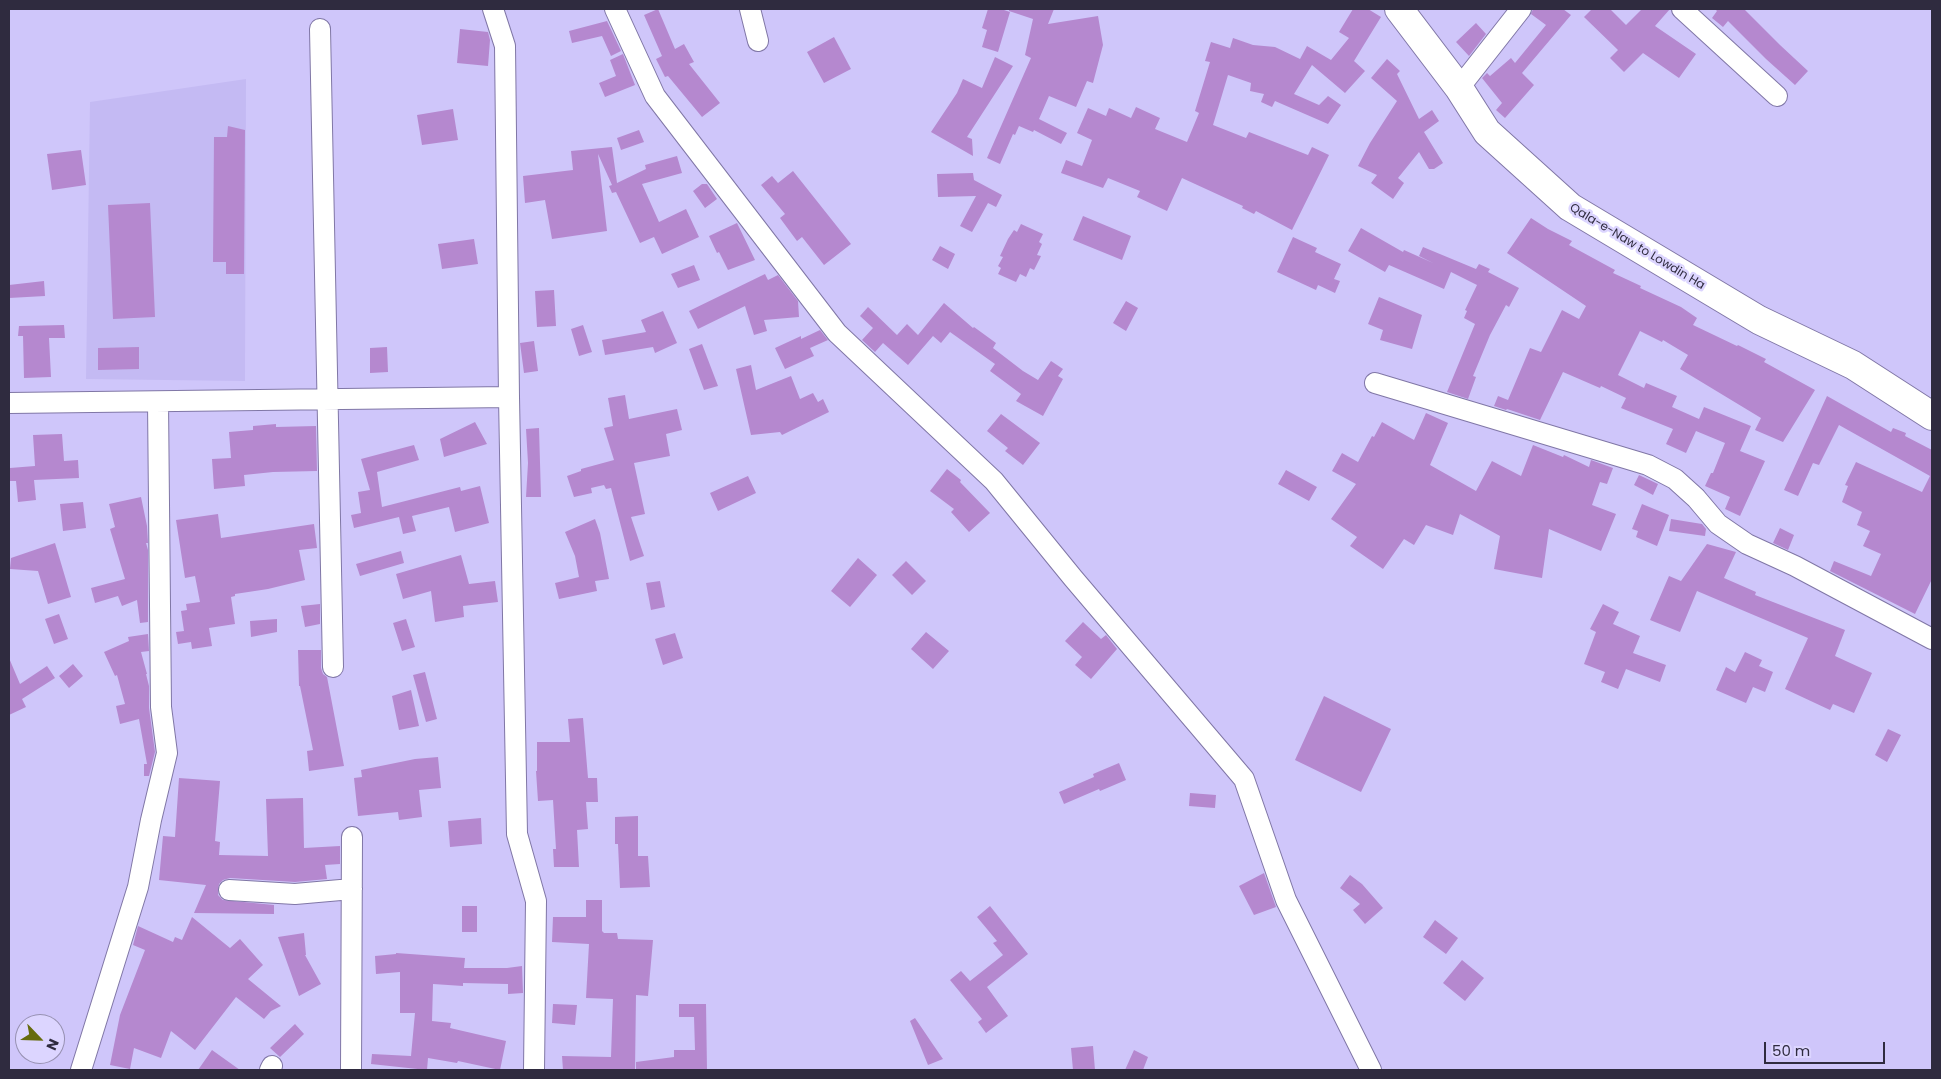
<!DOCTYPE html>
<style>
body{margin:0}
#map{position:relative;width:1941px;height:1079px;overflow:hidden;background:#cfc6fa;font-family:Poppins,sans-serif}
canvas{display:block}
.frame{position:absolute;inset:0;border:10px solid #2f2b3f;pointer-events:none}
.north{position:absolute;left:15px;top:1014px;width:50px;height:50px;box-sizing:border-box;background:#dcd5ff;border:1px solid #9791b2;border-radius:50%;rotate:114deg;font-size:14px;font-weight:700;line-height:20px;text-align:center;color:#2f2b3f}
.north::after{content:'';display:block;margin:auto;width:18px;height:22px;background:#666b0d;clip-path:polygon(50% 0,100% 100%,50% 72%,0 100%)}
.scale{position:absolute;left:1764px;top:1042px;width:121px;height:22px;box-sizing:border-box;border:2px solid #2f2b3f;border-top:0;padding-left:6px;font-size:15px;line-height:18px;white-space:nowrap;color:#2f2b3f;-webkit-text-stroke:4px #dcd5ff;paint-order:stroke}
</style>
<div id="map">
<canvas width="1941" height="1079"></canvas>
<div class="frame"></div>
<div class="north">N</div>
<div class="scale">50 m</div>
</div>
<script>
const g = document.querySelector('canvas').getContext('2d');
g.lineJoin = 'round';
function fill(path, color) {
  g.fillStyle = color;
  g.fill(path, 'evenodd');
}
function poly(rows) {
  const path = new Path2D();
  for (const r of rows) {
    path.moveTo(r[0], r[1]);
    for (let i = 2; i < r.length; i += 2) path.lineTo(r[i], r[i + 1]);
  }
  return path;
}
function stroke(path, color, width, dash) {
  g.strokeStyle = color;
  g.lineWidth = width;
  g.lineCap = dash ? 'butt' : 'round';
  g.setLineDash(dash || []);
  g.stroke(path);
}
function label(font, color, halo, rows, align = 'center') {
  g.font = font + ' Poppins,sans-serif';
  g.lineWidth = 5;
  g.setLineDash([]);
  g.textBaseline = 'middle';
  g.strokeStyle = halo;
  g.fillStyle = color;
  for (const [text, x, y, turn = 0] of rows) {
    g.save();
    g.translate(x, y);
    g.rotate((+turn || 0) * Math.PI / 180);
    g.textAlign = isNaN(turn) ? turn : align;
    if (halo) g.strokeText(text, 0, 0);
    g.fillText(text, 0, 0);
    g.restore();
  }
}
const built = poly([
 [246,79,245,381,86,379,90,102]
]);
const building = poly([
 [658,9,675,49,684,44,694,62,689,64,720,103,702,117,668,76,665,77,656,59,662,56,644,15],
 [988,9,1001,9,1010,12,998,52,982,47,987,30,982,28],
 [1009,9,1054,9,1048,24,1098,16,1103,45,1093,83,1087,81,1076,107,1049,96,1039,119,1067,133,1061,144,1034,130,1033,132,1019,126,1015,135,1013,134,1000,164,987,158,1031,58,1025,55,1033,19,1009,11],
 [1353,9,1368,9,1381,17,1354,61,1365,71,1345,93,1312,65,1294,94,1319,105,1328,96,1341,105,1328,124,1275,101,1272,107,1261,102,1264,94,1250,91,1251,83,1228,75,1213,125,1246,138,1249,132,1308,155,1312,147,1329,155,1292,230,1256,211,1254,214,1242,208,1243,206,1182,178,1167,211,1137,197,1140,191,1108,178,1103,188,1061,173,1066,160,1082,166,1092,140,1077,133,1088,108,1106,116,1109,108,1131,118,1136,107,1160,118,1155,129,1187,142,1199,113,1195,111,1210,62,1205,61,1211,42,1230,48,1233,38,1253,45,1275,47,1300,59,1307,46,1331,60,1349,38,1339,32],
 [1533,9,1563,9,1571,15,1522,73,1534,85,1505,118,1496,110,1502,103,1482,78,1487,73,1490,76,1511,58,1515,63,1546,25,1531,14],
 [1592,9,1610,9,1626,25,1642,9,1670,9,1655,26,1696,54,1679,78,1643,53,1624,72,1610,58,1618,50,1584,17],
 [1715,9,1744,9,1780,45,1808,71,1795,85,1766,59,1728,21,1723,27,1712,18,1717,11],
 [607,21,621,51,611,56,602,36,572,43,569,31],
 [1476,23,1486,34,1469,56,1456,42],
 [460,29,488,32,490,40,488,66,457,63],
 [834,37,851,69,824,83,807,52],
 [623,54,635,85,605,97,599,83,616,76,610,60],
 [995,57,1013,66,967,137,972,139,973,156,931,132,957,93,963,79,982,88],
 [1387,59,1400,71,1397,74,1419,119,1432,110,1439,121,1424,132,1443,163,1434,169,1429,169,1419,152,1398,178,1404,183,1393,199,1371,183,1377,175,1358,166,1370,143,1397,101,1371,78],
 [453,109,458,140,422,145,417,115],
 [228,126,245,130,244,274,226,274,226,262,213,262,214,137,227,137],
 [639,130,644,142,621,150,617,138],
 [612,147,617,183,646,169,645,165,677,156,682,173,642,184,659,222,686,209,699,237,662,254,654,237,640,243,616,192,612,193,609,186,612,185,598,154,607,231,552,239,545,200,525,203,523,176,573,170,571,151],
 [81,150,86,185,52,190,47,154],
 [793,171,851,244,824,265,802,237,797,241,780,218,785,214,761,185,772,176,778,183],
 [973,173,974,180,1002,195,996,207,988,203,972,232,960,226,976,196,938,197,937,174],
 [702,184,707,184,717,199,705,208,693,191],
 [150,203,155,317,113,319,108,205],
 [1083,216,1131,236,1122,260,1073,240],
 [1531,218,1548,229,1572,241,1569,245,1615,270,1613,273,1641,286,1640,288,1681,307,1697,318,1693,325,1737,346,1738,345,1766,359,1764,362,1815,390,1783,442,1755,430,1761,418,1680,369,1688,355,1663,340,1662,342,1640,331,1618,375,1644,388,1646,383,1677,396,1672,407,1699,419,1704,407,1751,426,1740,451,1765,461,1740,516,1725,509,1730,497,1705,486,1711,473,1713,473,1725,443,1696,431,1686,453,1666,444,1673,429,1621,408,1626,398,1601,386,1600,388,1563,372,1540,420,1507,409,1506,410,1494,406,1498,396,1508,400,1530,348,1541,352,1562,310,1579,319,1586,306,1507,253],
 [737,223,755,260,728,270,719,252,717,253,709,236],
 [1021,224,1043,234,1039,242,1042,244,1037,255,1041,256,1034,270,1030,268,1026,277,1020,274,1016,282,998,274,1001,268,998,266,1003,257,1000,256,1008,239,1014,230,1017,232],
 [1361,228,1403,252,1404,250,1433,263,1419,256,1423,247,1476,269,1479,264,1490,269,1488,272,1519,288,1509,307,1506,305,1490,335,1473,376,1476,377,1468,399,1447,392,1475,324,1464,318,1467,311,1465,310,1477,285,1451,272,1444,289,1389,265,1385,272,1348,251],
 [1293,237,1317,248,1315,252,1341,264,1334,279,1340,281,1335,293,1318,285,1316,290,1277,272],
 [474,239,478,264,442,269,438,244],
 [940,246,955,254,948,269,932,260],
 [694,265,700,280,678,288,671,274],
 [765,274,768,280,778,275,798,301,799,317,764,320,767,331,754,335,745,306,698,329,689,311],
 [44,281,45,296,9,298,9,285],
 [554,290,556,326,537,327,535,291],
 [1379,297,1422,315,1412,349,1380,340,1383,330,1368,324],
 [1126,301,1138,308,1126,331,1113,323],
 [944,303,973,328,974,327,996,343,993,348,1023,371,1038,380,1051,361,1063,369,1058,376,1063,379,1043,416,1016,401,1021,394,990,371,995,364,950,332,941,343,933,336,908,365,883,343,875,352,862,340,873,328,860,316,868,307,897,335,907,324,918,335],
 [663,311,677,343,655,353,653,347,605,355,602,340,646,332,641,320],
 [64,325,65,338,49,338,51,377,24,378,23,336,18,336,19,326],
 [583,325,592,352,579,356,571,329],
 [820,330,828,340,810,348,814,356,785,369,775,348,801,336,801,339],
 [534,341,538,371,524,373,520,343],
 [702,344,718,386,704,390,689,349],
 [139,347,139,369,98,370,98,348],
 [387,347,388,372,370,373,370,348],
 [751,365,756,390,791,376,800,399,813,393,818,402,823,399,829,412,782,435,780,432,751,435,736,369],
 [625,395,629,419,677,409,682,430,666,434,670,456,634,463,645,514,631,517,644,556,630,561,611,488,606,489,604,485,591,488,592,493,574,497,567,476,581,471,581,469,614,460,604,428,613,426,608,398],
 [1827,396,1891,432,1893,428,1906,433,1905,436,1932,450,1932,579,1915,614,1830,571,1834,561,1871,576,1881,554,1863,546,1870,531,1857,525,1862,512,1842,502,1848,486,1845,485,1856,462,1922,492,1930,476,1839,425,1819,465,1813,463,1798,496,1784,490],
 [1426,413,1448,423,1430,465,1476,491,1492,461,1521,476,1533,445,1563,457,1564,455,1589,467,1591,460,1613,468,1607,484,1600,482,1592,505,1616,514,1601,551,1549,529,1542,578,1494,569,1500,536,1460,514,1453,535,1426,525,1414,545,1404,539,1383,569,1350,546,1357,537,1331,519,1356,484,1332,471,1342,453,1358,462,1372,436,1374,437,1382,422,1414,440],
 [1001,414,1040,443,1023,465,1005,451,1008,448,987,431],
 [475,422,487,444,444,457,440,439],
 [276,424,276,427,316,426,317,471,273,472,244,475,245,486,214,489,212,459,231,458,229,432,253,430,253,426],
 [539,428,541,497,526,497,528,463,526,429],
 [62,434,64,461,78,460,79,478,34,480,36,500,18,502,16,481,10,481,10,468,35,466,33,435],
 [414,445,419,460,377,472,382,507,460,487,461,491,480,486,489,523,455,532,449,507,412,516,416,531,403,534,399,517,354,528,351,515,361,513,358,492,370,490,361,459],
 [947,469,961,480,960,482,990,513,969,532,951,512,954,509,930,491],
 [1286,470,1317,487,1309,501,1278,484],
 [1639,475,1658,484,1653,495,1634,485],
 [748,476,756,493,718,511,710,493],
 [141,497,147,526,148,543,146,543,148,550,148,622,140,623,137,600,122,606,118,596,95,603,91,588,125,579,110,529,115,527,109,504],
 [83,502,86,528,63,531,60,504],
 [1642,504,1669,515,1657,546,1636,537,1638,531,1632,529],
 [218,514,221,538,314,524,317,548,299,550,305,580,268,589,235,594,235,596,231,597,235,624,209,628,212,646,192,649,191,642,178,644,176,632,184,631,181,611,187,610,186,604,200,602,195,576,185,578,176,520],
 [595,519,600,533,609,579,595,581,597,591,559,599,555,583,579,577,575,556,565,532],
 [1671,519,1702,524,1706,529,1705,536,1669,531],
 [1780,528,1794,535,1788,550,1773,543],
 [55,543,71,597,48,604,38,571,10,569,11,558],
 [1707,544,1736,552,1724,578,1756,592,1755,595,1845,630,1835,656,1872,673,1854,713,1833,704,1830,710,1785,689,1808,638,1697,591,1680,632,1650,620,1669,576,1681,581],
 [401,551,404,563,360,576,356,564],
 [461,555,469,584,495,581,498,602,463,606,464,617,435,622,431,591,403,599,396,574],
 [858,558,877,575,850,607,831,591],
 [906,561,926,581,912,595,892,575],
 [660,581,665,607,651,610,646,583],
 [320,604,320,624,305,627,301,606],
 [1603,604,1619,612,1613,624,1640,636,1633,653,1666,665,1660,682,1626,669,1618,689,1601,682,1605,672,1584,664,1596,632,1590,629],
 [59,614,68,639,54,644,45,619],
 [277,619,277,632,251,637,250,621],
 [406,619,415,647,402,651,393,623],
 [1083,622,1101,639,1106,635,1117,649,1091,679,1075,665,1082,657,1065,641],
 [926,632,949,651,933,669,911,649],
 [675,633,683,658,663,665,655,639],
 [148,634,149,651,141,652,147,674,146,674,149,686,149,708,155,752,149,776,144,776,144,764,147,764,139,719,120,724,116,706,125,704,117,675,115,676,104,652,129,641,128,637],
 [298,650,321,650,321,668,323,674,327,677,344,766,309,771,307,751,313,750,300,686,299,686],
 [1745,652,1762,660,1759,666,1773,672,1765,692,1753,687,1746,703,1716,690,1726,667,1735,672],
 [9,658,20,684,47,666,55,678,22,699,26,707,9,715],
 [73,664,83,676,69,688,59,676],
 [425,672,437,719,426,722,413,675],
 [411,690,419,726,399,730,392,696],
 [1324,696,1391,729,1361,792,1295,760],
 [583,718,588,778,597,778,598,802,586,802,588,829,577,830,579,867,554,867,553,849,556,849,553,800,538,801,536,771,537,771,537,742,570,742,568,719],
 [1888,729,1901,735,1887,762,1875,755],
 [438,757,441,788,419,790,422,817,399,820,398,812,358,816,354,778,362,777,361,770,415,759],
 [1119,763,1126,780,1100,791,1099,789,1064,804,1059,792,1094,777,1093,774],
 [179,778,220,781,215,841,220,842,219,855,268,856,266,799,303,798,304,848,340,846,340,864,325,865,327,879,295,882,230,878,223,880,219,884,218,895,223,900,274,905,274,914,194,913,206,885,159,880,163,836,175,837],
 [1190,793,1216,795,1215,808,1189,806],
 [638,816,638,856,648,856,650,887,620,888,618,844,615,844,615,817],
 [481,818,482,844,450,847,448,821],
 [1264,873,1276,907,1254,915,1239,886],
 [1350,875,1362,884,1383,908,1365,924,1353,910,1360,904,1340,888],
 [586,900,602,900,602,931,604,933,617,933,618,939,653,940,648,996,636,995,635,1070,563,1070,562,1056,611,1057,613,999,586,998,589,944,552,942,553,917,586,917],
 [462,906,477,906,477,932,462,932],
 [990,906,1028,954,987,987,1008,1016,986,1033,978,1022,982,1019,950,980,961,971,970,981,1003,955,993,943,997,941,977,917],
 [192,917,230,948,240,939,263,965,248,979,281,1006,271,1011,264,1019,236,997,195,1050,171,1031,161,1058,134,1048,130,1069,110,1065,120,1015,145,950,133,945,138,926,173,942,175,937,182,940],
 [1435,920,1458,938,1446,954,1423,937],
 [304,933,306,955,305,955,321,984,299,996,278,937],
 [396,953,465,958,464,968,507,968,522,966,523,993,508,994,508,984,463,983,463,986,433,984,432,1021,451,1023,450,1028,506,1041,500,1070,458,1061,457,1063,428,1058,427,1070,371,1064,372,1054,411,1056,415,1013,400,1013,400,972,376,974,375,956,396,954],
 [1462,960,1484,978,1465,1001,1443,983],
 [553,1004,577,1005,575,1025,552,1023],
 [679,1004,706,1004,707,1070,636,1070,636,1062,674,1057,674,1050,695,1050,694,1017,679,1017],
 [915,1018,934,1046,943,1059,928,1065,910,1021],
 [295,1024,304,1034,280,1057,270,1048],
 [1093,1046,1095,1070,1073,1070,1071,1048],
 [212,1050,240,1070,198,1070],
 [1134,1050,1148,1057,1143,1070,1125,1070]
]);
const street = poly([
 [493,9,505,46,509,397,517,834,536,901,534,1070],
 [615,9,655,96,837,333,994,481,1073,578,1244,779,1286,900,1371,1070],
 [750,9,758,41],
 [1682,9,1777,96],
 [320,29,333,667],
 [1459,88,1521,9],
 [1375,383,1648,465,1675,479,1696,498,1718,524,1747,544,1795,566,1932,639],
 [9,403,509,397],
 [229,890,295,894,352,889],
 [81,1070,138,887,151,820,167,753,161,707,158,402],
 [270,1070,272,1066],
 [351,1070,352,837]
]);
const secondary = poly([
 [1399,9,1459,88,1487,132,1570,207,1759,320,1853,365,1932,416]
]);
const streetNames = [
 ["Qala-e-Naw to Lowdin Ha",1637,247,31]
];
fill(built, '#c4baf3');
fill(building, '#b588cf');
stroke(street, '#8077a6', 22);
stroke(secondary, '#8077a6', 30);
stroke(street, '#fff', 20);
stroke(secondary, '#fff', 28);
label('12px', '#2f2b3f', '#dcd5ff', streetNames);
</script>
